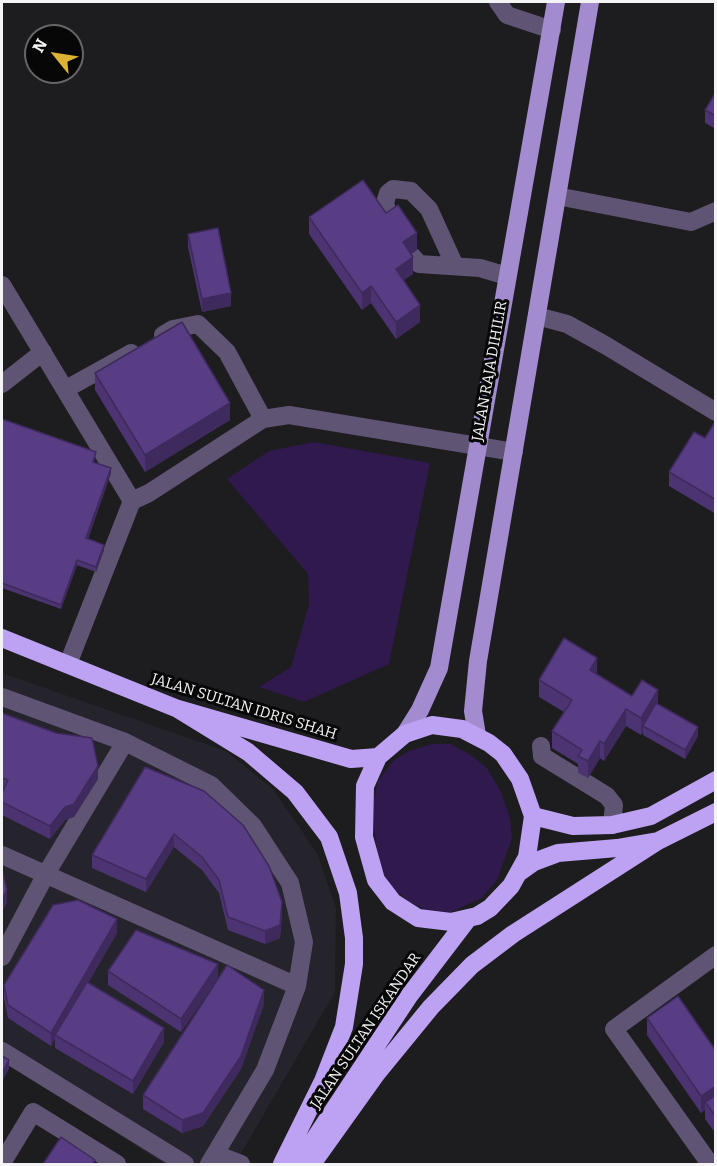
<!DOCTYPE html>
<style>
body{margin:0}
#map{position:relative;width:717px;height:1166px;overflow:hidden;background:#1d1c1f;font-family:Bitter,serif}
canvas{display:block}
.frame{position:absolute;inset:0;border:3px solid #f4f4f6;pointer-events:none}
.north{position:absolute;left:24px;top:24px;width:60px;height:60px;box-sizing:border-box;background:#070708;border:2px solid #666667;border-radius:50%;rotate:300deg;font-size:16px;font-weight:700;line-height:24px;text-align:center;color:#f4f4f6}
.north::after{content:'';display:block;margin:auto;width:21px;height:27px;background:#dbb233;clip-path:polygon(50% 0,100% 100%,50% 72%,0 100%)}
</style>
<div id="map">
<canvas width="717" height="1166"></canvas>
<div class="frame"></div>
<div class="north">N</div>
</div>
<script>
const g = document.querySelector('canvas').getContext('2d');
g.lineJoin = 'round';
function fill(path, color) {
  g.fillStyle = color;
  g.fill(path, 'evenodd');
}
function poly(rows) {
  const path = new Path2D();
  for (const r of rows) {
    path.moveTo(r[0], r[1]);
    for (let i = 2; i < r.length; i += 2) path.lineTo(r[i], r[i + 1]);
  }
  return path;
}
function stroke(path, color, width, dash) {
  g.strokeStyle = color;
  g.lineWidth = width;
  g.lineCap = dash ? 'butt' : 'round';
  g.setLineDash(dash || []);
  g.stroke(path);
}
function label(font, color, halo, rows, align = 'center') {
  g.font = font + ' Bitter,serif';
  g.lineWidth = 6;
  g.setLineDash([]);
  g.textBaseline = 'middle';
  g.strokeStyle = halo;
  g.fillStyle = color;
  for (const [text, x, y, turn = 0] of rows) {
    g.save();
    g.translate(x, y);
    g.rotate((+turn || 0) * Math.PI / 180);
    g.textAlign = isNaN(turn) ? turn : align;
    if (halo) g.strokeText(text, 0, 0);
    g.fillText(text, 0, 0);
    g.restore();
  }
}
const built = poly([
 [2,673,226,751,273,789,317,853,336,908,335,992,235,1164,164,1164,2,1059]
]);
const green = poly([
 [314,442,430,463,389,664,304,702,259,687,291,667,309,604,308,574,227,479,269,451],
 [432,744,450,744,471,755,487,768,501,792,510,818,512,839,497,880,482,898,447,914,425,910,407,900,391,887,379,865,374,828,373,803,378,781,393,761,409,751]
]);
const minor = poly([
 [498,2,507,15,552,30],
 [557,196,691,222,716,211],
 [391,224,385,203,388,193,393,189,411,191,429,209,455,266],
 [412,256,419,264,480,268,507,276],
 [2,285,132,501,149,493,263,419,289,415,514,452],
 [537,316,567,324,605,345,716,412],
 [163,335,173,329,198,324,227,352,263,419],
 [2,384,43,352],
 [66,389,131,353],
 [68,664,132,501],
 [2,697,125,742,211,785,253,826,290,883,304,942,297,986,265,1070,209,1164],
 [541,746,542,756,607,796,614,805,612,825],
 [2,855,297,986],
 [2,957,46,874,125,742],
 [2,1051,185,1164],
 [215,1154,241,1164],
 [2,1163,33,1112,117,1164],
 [710,1164,614,1029,716,955]
]);
const major = poly([
 [405,734,420,710,439,668,556,2],
 [477,735,473,711,478,661,590,2]
]);
const highway = poly([
 [2,638,178,709,351,759,378,757],
 [178,709,248,752,295,792,329,837,348,893,354,938,354,964,344,1027,323,1081,282,1164],
 [432,725,462,729,489,743,503,754,520,779,533,816,527,857,511,886,490,908,477,916,451,922,418,918,393,902,376,880,364,837,365,786,378,757,405,734,432,725],
 [533,816,573,826,612,825,651,816,716,780],
 [520,872,534,862,558,853,617,848,658,841,716,812],
 [298,1164,409,996,467,920],
 [312,1164,377,1073,431,1007,472,965,513,934,658,841]
]);
const wall = poly([
 [716,92,716,129,705,123,705,110],
 [386,213,417,250,411,254,413,274,403,280,420,322,396,339,371,303,362,310,309,234,309,217],
 [188,234,231,306,202,312,188,247],
 [95,373,230,420,145,472,95,390],
 [2,419,96,457,94,462,111,473,88,539,104,550,96,572,77,565,61,609,2,588],
 [716,420,716,514,669,486,669,472,705,438],
 [597,674,632,696,658,704,698,736,685,759,643,735,643,732,641,735,626,726,604,761,600,758,588,778,578,773,578,764,552,748,552,731,564,712,539,697,539,680],
 [2,713,98,779,74,817,65,820,50,839,2,815],
 [145,767,282,915,280,938,265,944,228,930,219,893,202,870,174,847,146,892,92,868,92,855],
 [117,933,88,983,164,1042,133,1094,55,1048,55,1039,51,1046,8,1018,4,998,4,985],
 [108,971,218,978,181,1032,108,985],
 [264,1004,241,1069,203,1126,182,1133,143,1109,143,1095],
 [647,1018,716,1051,716,1134,705,1119,705,1110,701,1113,647,1035]
]);
const shadedWall = poly([
 [417,233,417,250,403,259,403,242],
 [413,257,413,274,396,286,396,269],
 [371,286,371,303,362,310,362,293],
 [231,293,231,306,202,312,202,299],
 [420,305,420,322,396,339,396,322],
 [230,403,230,420,145,472,145,455],
 [111,468,111,473,86,543,86,538],
 [104,545,104,550,96,572,96,567],
 [77,560,77,565,61,609,61,605],
 [597,658,597,675,590,670],
 [658,690,658,707,643,726,643,732,641,735,641,718],
 [626,709,626,726,604,761,604,744],
 [698,727,698,736,685,759,685,750],
 [600,741,600,758,588,778,588,761],
 [98,766,98,779,74,817,65,820,50,839,50,826],
 [174,834,174,847,146,892,146,879],
 [7,890,7,903,2,912,2,899],
 [282,902,280,938,265,944,265,931],
 [117,919,117,933,57,1036,55,1035,55,1039,51,1046,51,1033],
 [218,964,218,978,181,1032,181,1019],
 [264,990,264,1004,241,1069,203,1126,182,1133,182,1120],
 [164,1028,164,1042,133,1094,133,1081],
 [9,1060,9,1069,2,1082,2,1073],
 [716,1086,716,1103,705,1102,705,1110,701,1113,701,1096]
]);
const building = poly([
 [716,92,716,116,705,110,716,92],
 [363,180,386,213,398,205,417,233,403,242,413,257,396,269,420,305,396,322,371,286,362,293,309,217,363,180],
 [218,228,231,293,202,299,188,234,218,228],
 [182,322,230,403,145,455,95,373,182,322],
 [2,419,96,452,93,462,111,468,86,538,104,545,96,567,77,560,61,605,2,583,2,419],
 [716,420,716,500,669,472,694,432,705,438,716,420],
 [564,638,597,658,590,670,632,696,642,680,658,690,641,718,626,709,604,744,600,741,588,761,578,756,582,750,552,731,572,700,539,680,564,638],
 [656,703,698,727,685,750,643,726,656,703],
 [2,713,56,733,92,738,98,766,74,804,65,807,50,826,2,802,2,793,8,780,2,778,2,713],
 [145,767,204,791,243,825,269,866,282,902,280,925,265,931,228,917,219,880,202,857,174,834,146,879,92,855,145,767],
 [2,870,7,890,2,899,2,870],
 [78,900,117,919,51,1033,8,1005,4,985,53,905,78,900],
 [136,930,218,964,181,1019,108,971,136,930],
 [227,965,264,990,241,1056,203,1113,182,1120,143,1095,227,965],
 [87,982,164,1028,133,1081,55,1035,87,982],
 [678,996,716,1051,716,1086,701,1096,647,1018,678,996],
 [2,1056,9,1060,2,1073,2,1056],
 [716,1095,716,1117,705,1102,716,1095],
 [61,1137,95,1160,93,1164,43,1164,61,1137]
]);
const streetNames = [
 ["JALAN RAJA DIHILIR",490,371,-80],
 ["JALAN SULTAN IDRIS SHAH",244,707,17],
 ["JALAN SULTAN ISKANDAR",366,1031,-56]
];
fill(built, '#25232b');
fill(green, '#2f194d');
stroke(minor, '#5f5474', 18);
stroke(major, '#a28bce', 18);
stroke(highway, '#bda1f2', 18);
fill(wall, '#4c3472');
fill(shadedWall, '#3e2a5c');
fill(building, '#583c84');
stroke(building, '#3e2a5c', 1.5);
label('15px', '#f4f4f6', '#070708', streetNames);
</script>
